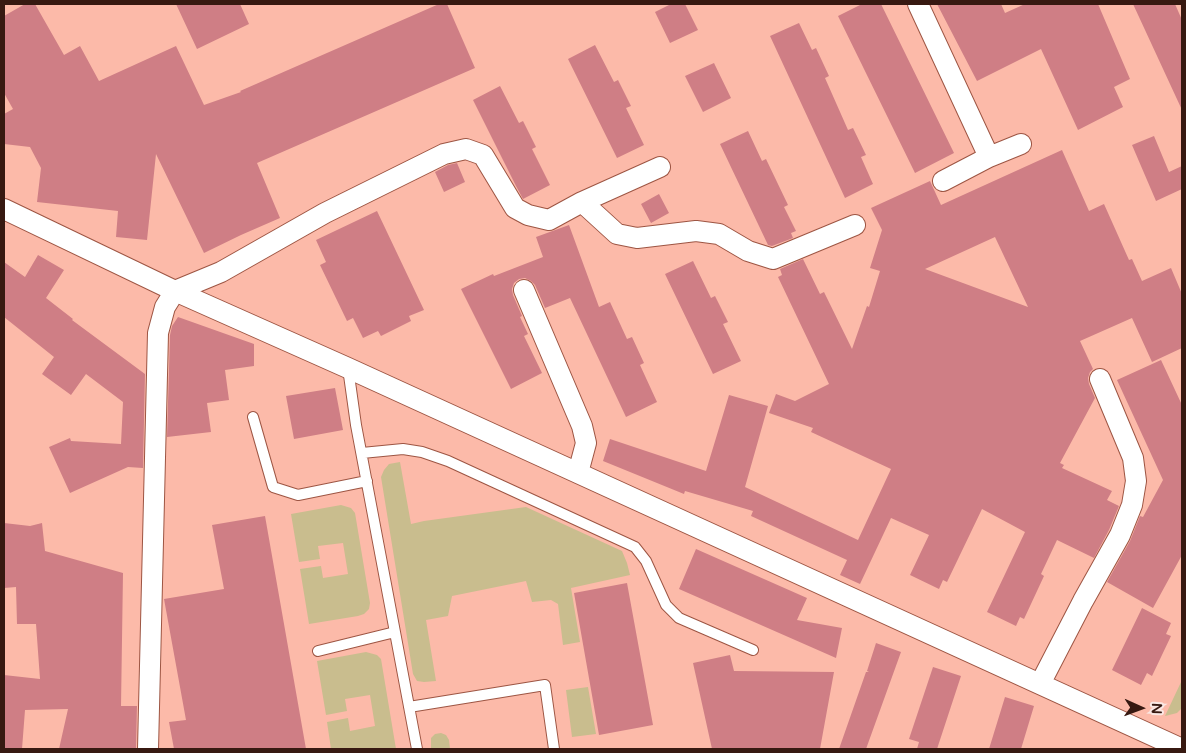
<!DOCTYPE html>
<style>
body{margin:0}
#map{position:relative;width:1186px;height:753px;overflow:hidden;background:#fcbaa9;font-family:"Varela Round",sans-serif}
canvas{display:block}
.frame{position:absolute;inset:0;border:5px solid #371911;pointer-events:none}
.north{position:absolute;left:1116px;top:683px;width:50px;height:50px;-webkit-text-stroke:4px #fae8e4;paint-order:stroke;rotate:92deg;font-size:14px;font-weight:700;line-height:20px;text-align:center;color:#371911}
.north::after{content:'';display:block;margin:auto;width:18px;height:22px;background:#371911;clip-path:polygon(50% 0,100% 100%,50% 72%,0 100%)}
</style>
<div id="map">
<canvas width="1186" height="753"></canvas>
<div class="frame"></div>
<div class="north">N</div>
</div>
<script>
const g = document.querySelector('canvas').getContext('2d');
g.lineJoin = 'round';
function fill(path, color) {
  g.fillStyle = color;
  g.fill(path, 'evenodd');
}
function poly(rows) {
  const path = new Path2D();
  for (const r of rows) {
    path.moveTo(r[0], r[1]);
    for (let i = 2; i < r.length; i += 2) path.lineTo(r[i], r[i + 1]);
  }
  return path;
}
function stroke(path, color, width, dash) {
  g.strokeStyle = color;
  g.lineWidth = width;
  g.lineCap = dash ? 'butt' : 'round';
  g.setLineDash(dash || []);
  g.stroke(path);
}
const green = poly([
 [400,462,411,524,424,521,526,507,622,551,627,563,630,575,571,588,580,642,563,645,558,604,551,600,532,602,526,581,452,596,448,616,426,620,436,681,424,682,417,681,413,674,381,477,384,470,389,464],
 [341,505,351,508,355,513,370,603,369,609,364,614,358,616,309,624,300,569,321,566,323,578,348,574,343,543,318,546,320,559,299,562,291,514],
 [366,652,377,655,381,659,396,749,331,749,327,722,348,718,350,731,375,726,370,695,345,699,347,711,326,715,317,661],
 [1182,680,1182,706,1181,709,1177,713,1165,716],
 [588,687,596,734,572,737,566,690],
 [441,733,446,735,449,740,450,749,431,749,431,738,435,734]
]);
const building = poly([
 [25,4,35,4,64,55,80,46,99,81,176,46,204,105,241,92,240,91,439,4,447,4,475,68,257,163,280,218,241,235,204,253,156,154,147,240,116,237,118,211,37,202,41,168,30,147,4,144,4,114,13,109,4,93,4,16],
 [176,4,240,4,249,24,197,49],
 [671,4,685,4,698,30,670,43,655,12],
 [862,4,881,4,954,153,915,173,838,16],
 [937,4,1001,4,1005,13,1025,4,1098,4,1130,79,1114,87,1123,107,1078,130,1041,49,977,81],
 [1133,4,1175,4,1182,20,1182,110],
 [799,23,812,50,816,48,829,76,825,78,848,130,853,128,866,155,861,157,873,184,845,198,770,36],
 [595,45,614,82,618,80,631,106,626,108,644,145,617,158,568,59],
 [714,63,731,98,703,112,685,76],
 [500,86,519,123,523,121,536,147,532,149,550,185,523,199,516,186,473,100],
 [748,131,762,161,766,159,788,205,784,207,796,231,791,233,793,238,772,246,768,245,720,144],
 [1154,136,1169,172,1182,166,1182,189,1156,201,1132,145],
 [1062,150,1089,211,1104,204,1129,260,1132,259,1142,281,1171,268,1182,294,1182,348,1152,362,1132,318,1080,341,1093,369,1090,372,1088,378,1089,384,1095,398,1060,463,1064,465,1062,468,1112,491,1107,500,1119,506,1109,530,1094,558,1057,540,1041,574,1044,576,1024,619,1020,617,1016,626,987,612,1025,532,982,509,947,582,943,580,939,589,910,575,929,535,891,518,860,584,840,575,847,560,751,516,753,511,685,491,684,494,603,461,610,439,706,471,729,395,768,406,745,487,858,540,891,469,811,432,813,428,769,413,776,394,795,401,829,384,778,277,782,275,780,269,803,259,820,294,824,292,852,349,867,306,869,307,880,271,870,268,882,230,871,208,930,181,941,205],
 [995,237,1028,307,925,269],
 [457,163,465,182,444,192,435,172,448,165],
 [659,194,669,213,651,223,641,204],
 [377,211,424,310,409,316,411,321,381,336,378,331,363,338,353,318,347,321,320,265,326,262,316,240],
 [569,225,599,307,610,302,627,339,632,337,644,363,640,365,657,402,626,417,570,298,545,308,535,285,531,281,525,278,519,279,514,283,512,289,513,295,522,316,520,317,528,334,524,336,542,373,511,389,461,289,493,274,494,276,543,257,536,237],
 [38,255,64,270,46,298,73,319,72,320,145,374,143,468,128,467,70,493,49,447,70,438,71,441,121,444,123,402,86,374,71,395,42,374,54,357,4,317,4,262,25,277],
 [693,261,711,298,715,296,728,322,723,324,741,361,713,374,665,274],
 [178,317,254,344,254,366,225,370,229,400,207,403,211,432,167,437,170,335,172,326],
 [1161,360,1182,405,1182,555,1153,608,1107,582,1130,541,1140,516,1143,517,1163,480,1117,380],
 [335,388,343,430,294,439,286,396],
 [265,516,306,749,174,749,169,722,186,720,164,599,224,589,212,525],
 [4,523,30,526,42,523,45,551,123,573,121,706,137,706,136,749,59,749,68,709,25,710,22,749,4,749,4,675,40,679,36,624,17,624,16,587,4,588],
 [696,549,807,598,797,620,842,628,836,658,679,589],
 [627,583,653,725,599,735,574,593],
 [1142,608,1171,623,1166,634,1171,636,1152,676,1147,673,1141,685,1112,670],
 [876,643,901,652,866,749,839,749,866,672,869,672,867,671],
 [730,655,734,671,834,672,820,749,712,749,693,663],
 [933,667,961,676,937,749,917,749,919,742,909,739],
 [1005,697,1034,706,1021,749,989,749]
]);
const service = poly([
 [348,368,356,425,417,749],
 [253,417,273,487,298,495,367,481],
 [362,453,403,449,422,452,448,461,635,547,646,561,666,605,679,618,753,650],
 [318,651,395,632],
 [409,707,545,685,554,749]
]);
const minor = poly([
 [918,4,989,157],
 [943,181,989,157,1021,144],
 [582,202,617,234,637,238,696,231,719,234,748,251,773,259,855,225],
 [4,209,175,291,348,368,1182,749],
 [524,290,582,426,586,443,578,473],
 [1040,684,1083,601,1120,535,1132,505,1136,481,1133,458,1100,379],
 [148,749,158,333,165,307,175,291,221,272,325,213,444,154,466,149,483,155,515,208,528,215,549,220,582,202,660,167]
]);
fill(green, '#c9bd8e');
fill(building, '#cf7e85');
stroke(service, '#9d5543', 12);
stroke(minor, '#9d5543', 22);
stroke(service, '#fff', 10);
stroke(minor, '#fff', 20);
</script>
